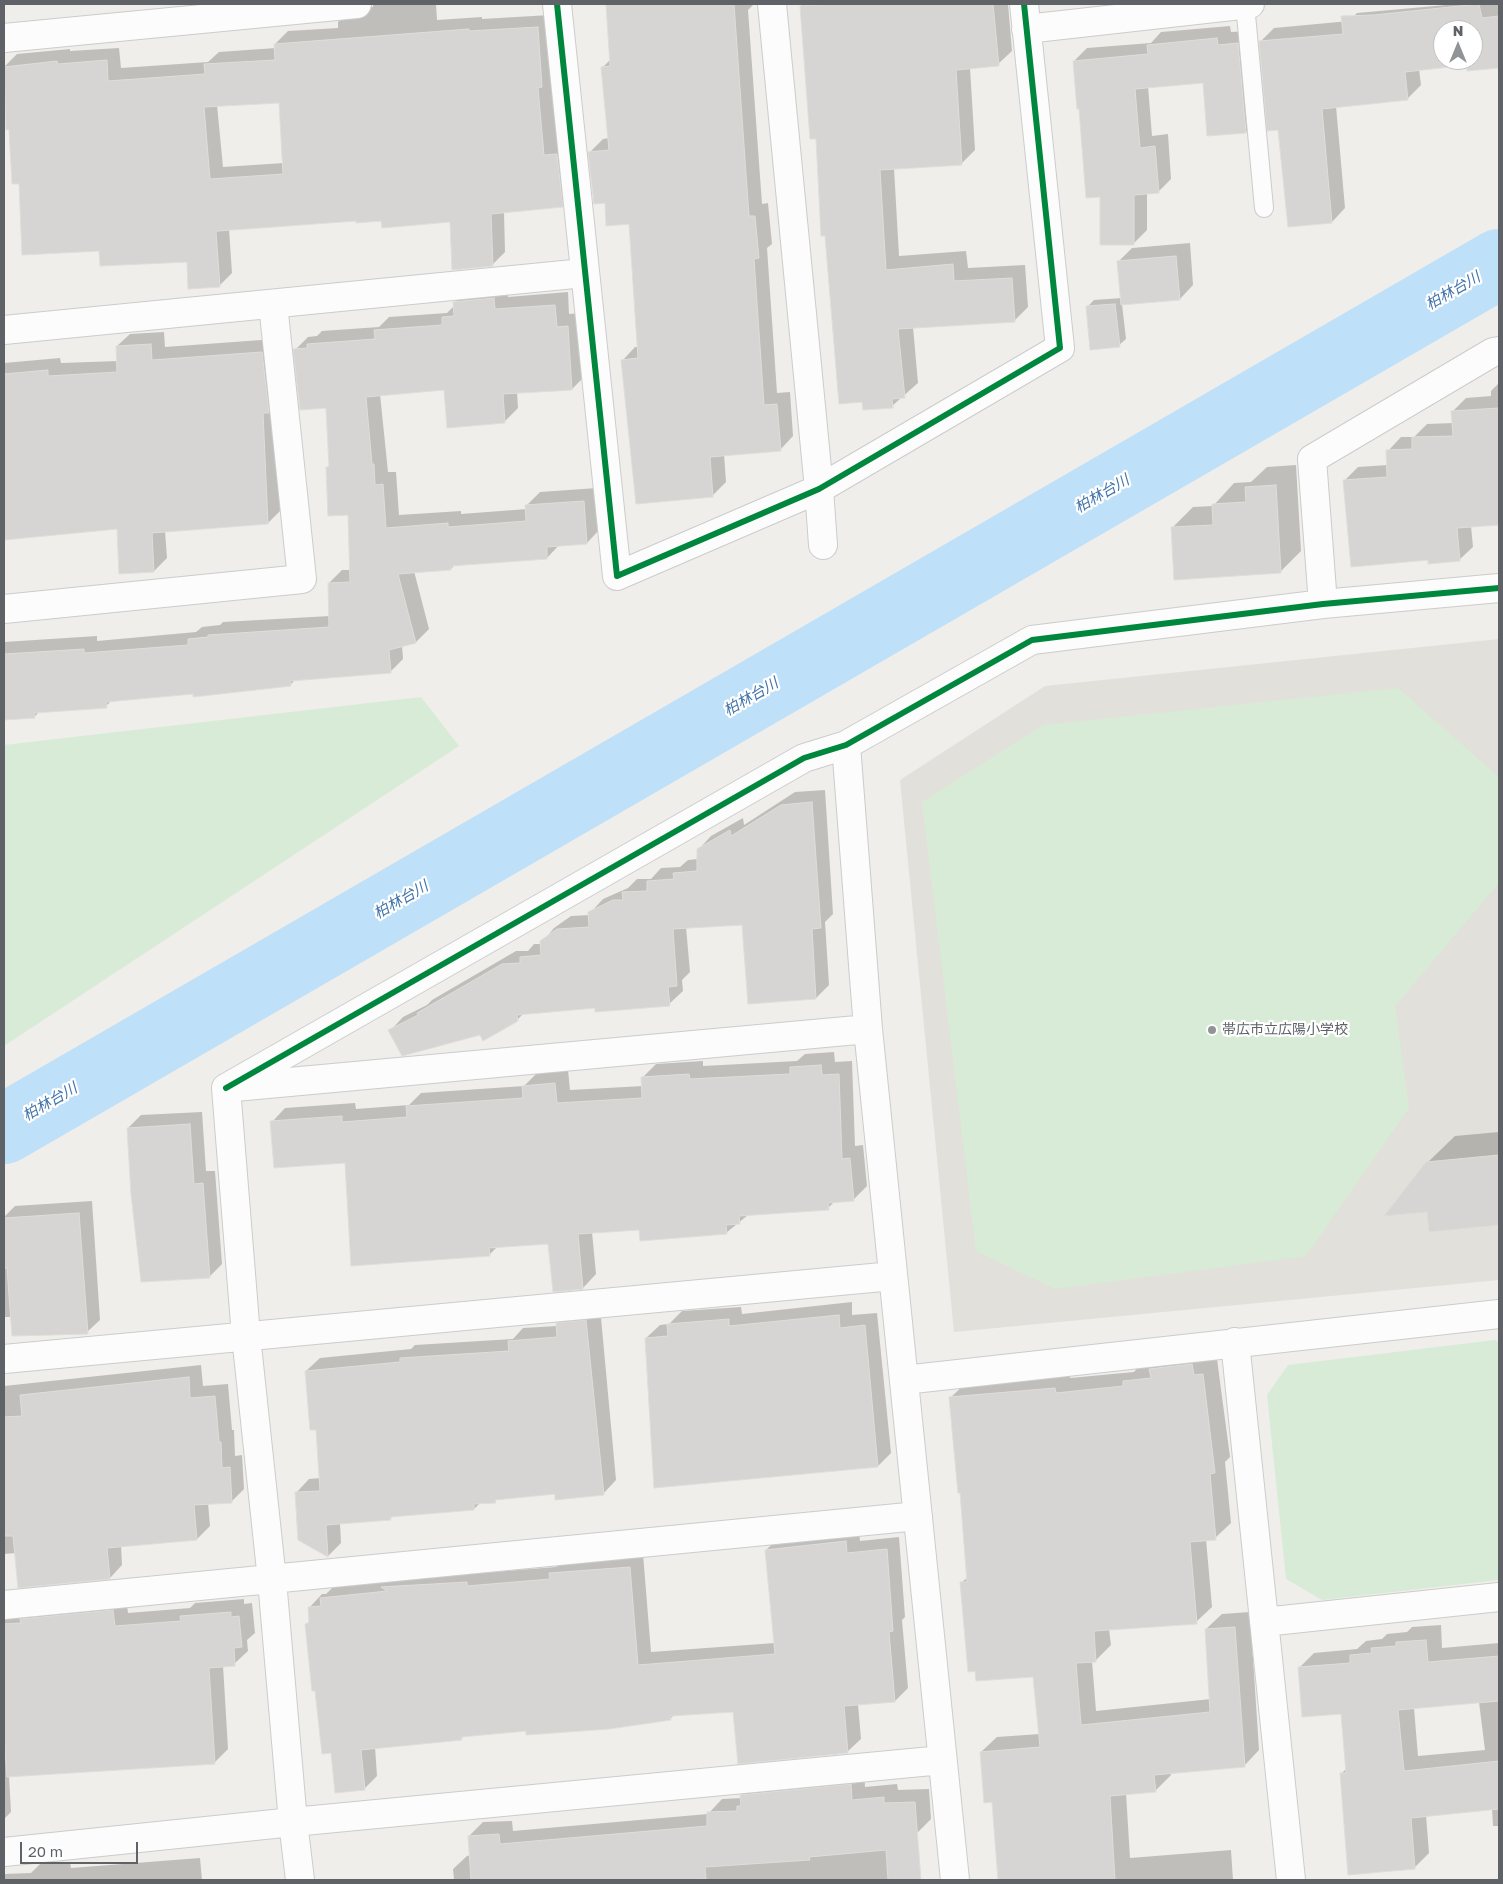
<!DOCTYPE html>
<meta charset="utf-8">
<style>
body{margin:0}
#map{position:relative;width:1503px;height:1884px;overflow:hidden;background:#efeeea;font-family:"Golos Text",sans-serif}
canvas{display:block}
.frame{position:absolute;inset:0;border:5px solid #5f6368;pointer-events:none}
.north{position:absolute;left:1433px;top:20px;width:50px;height:50px;box-sizing:border-box;background:#fff;border:1px solid #bfc1c3;border-radius:50%;rotate:0deg;font-size:14px;font-weight:700;line-height:20px;text-align:center;color:#5f6368}
.north::after{content:'';display:block;margin:auto;width:18px;height:22px;background:#919496;clip-path:polygon(50% 0,100% 100%,50% 72%,0 100%)}
.scale{position:absolute;left:20px;top:1842px;width:118px;height:22px;box-sizing:border-box;border:2px solid #5f6368;border-top:0;padding-left:6px;font-size:15px;line-height:18px;white-space:nowrap;color:#5f6368;-webkit-text-stroke:4px #fff;paint-order:stroke}
</style>
<div id="map">
<canvas width="1503" height="1884"></canvas>
<div class="frame"></div>
<div class="north">N</div>
<div class="scale">20 m</div>
</div>
<script>
const g = document.querySelector('canvas').getContext('2d');
g.lineJoin = 'round';
function fill(path, color) {
  g.fillStyle = color;
  g.fill(path, 'evenodd');
}
function poly(rows) {
  const path = new Path2D();
  for (const r of rows) {
    path.moveTo(r[0], r[1]);
    for (let i = 2; i < r.length; i += 2) path.lineTo(r[i], r[i + 1]);
  }
  return path;
}
function stroke(path, color, width, dash) {
  g.strokeStyle = color;
  g.lineWidth = width;
  g.lineCap = dash ? 'butt' : 'round';
  g.setLineDash(dash || []);
  g.stroke(path);
}
function label(font, color, halo, rows, align = 'center') {
  g.font = font + ' "Golos Text","Noto Sans JP",sans-serif';
  g.lineWidth = 4.5;
  g.setLineDash([]);
  g.textBaseline = 'middle';
  g.strokeStyle = halo;
  g.fillStyle = color;
  for (const [text, x, y, turn = 0] of rows) {
    g.save();
    g.translate(x, y);
    g.rotate((+turn || 0) * Math.PI / 180);
    g.textAlign = isNaN(turn) ? turn : align;
    if (halo) g.strokeText(text, 0, 0);
    g.fillText(text, 0, 0);
    g.restore();
  }
}
const education = poly([
 [1499,639,1499,1280,954,1332,900,780,1045,686]
]);
const green = poly([
 [1398,688,1499,777,1499,883,1395,1006,1409,1108,1306,1256,1055,1289,976,1251,922,802,1043,725],
 [421,697,459,746,4,1046,4,745],
 [1495,1340,1499,1342,1499,1580,1322,1600,1286,1579,1267,1395,1288,1365]
]);
const shadow = poly([
 [373,4,436,4,437,20,482,17,482,19,550,15,551,76,557,143,570,142,575,193,562,206,504,212,505,252,492,265,451,221,357,220,229,229,232,273,219,286,188,260,100,250,20,182,13,183,4,67,17,54,70,49,70,51,119,48,121,68,208,62,219,52,276,48,275,44,288,31,338,28,338,22,351,9,373,7],
 [281,101,284,163,223,167,217,105],
 [607,4,754,4,748,10,762,204,768,203,772,244,767,248,777,393,790,392,793,436,780,450,724,454,726,482,713,495,622,361,635,347,639,347,630,223,606,202,590,152,603,139,609,138,603,67,611,59],
 [802,4,1008,4,1012,51,998,64,970,68,975,150,961,164,894,168,899,256,966,251,968,268,1025,265,1028,307,1014,321,913,327,918,383,892,406,808,107],
 [1447,4,1499,4,1499,66,1468,69,1468,64,1419,69,1421,85,1407,99,1336,106,1345,208,1332,222,1279,129,1260,42,1274,28,1349,21,1357,13,1446,5],
 [1443,30,1473,30,1473,60,1443,60],
 [1230,26,1231,32,1250,31,1259,119,1246,132,1204,81,1148,86,1152,136,1168,134,1171,179,1158,192,1147,193,1147,230,1134,243,1102,196,1080,108,1074,61,1087,48,1151,43,1161,32],
 [1190,243,1193,285,1180,299,1122,304,1126,339,1119,345,1087,307,1094,300,1122,298,1118,262,1132,248],
 [507,285,508,297,568,292,569,314,581,313,585,376,572,389,517,392,518,408,505,421,445,389,380,394,388,472,396,472,399,515,461,511,461,514,527,509,527,505,540,492,597,488,600,529,587,543,560,544,547,558,455,564,451,569,414,571,429,629,416,642,402,645,403,659,390,672,296,679,290,685,112,700,106,706,39,712,34,717,4,719,4,642,97,636,97,641,196,632,202,627,220,625,223,622,330,616,329,583,342,570,351,570,349,514,327,468,330,465,327,407,295,350,308,337,317,336,322,331,379,327,389,317,447,313,455,305,455,302,468,289],
 [164,332,165,347,275,339,275,404,281,510,268,523,165,531,167,558,154,571,118,528,5,539,4,363,60,358,61,363,118,361,117,346,130,334],
 [1499,383,1499,524,1471,526,1473,547,1459,560,1429,558,1344,481,1358,467,1388,465,1388,451,1401,437,1414,437,1427,424,1453,423,1453,411,1466,398,1491,396,1491,391],
 [1296,465,1301,551,1280,572,1172,528,1193,507,1213,506,1234,483,1251,482,1267,467],
 [825,790,833,914,825,922,829,985,816,998,744,924,686,927,690,972,682,980,683,991,669,1004,596,1006,524,1013,517,1020,481,1034,390,1031,403,1017,427,1005,432,1000,516,951,528,951,534,944,541,944,554,928,571,916,590,915,590,913,603,899,628,888,637,879,651,879,661,868,680,867,688,860,698,859,698,850,711,836,743,818,744,825,795,792],
 [834,1052,835,1062,852,1061,855,1146,863,1145,867,1186,853,1200,835,1201,828,1208,748,1215,726,1233,640,1228,592,1232,596,1274,583,1288,549,1243,498,1246,489,1255,346,1162,272,1122,285,1108,355,1103,356,1109,409,1105,421,1093,524,1086,537,1073,568,1070,570,1090,643,1086,642,1078,656,1064,703,1061,703,1066,797,1061,805,1054],
 [202,1112,206,1171,215,1171,222,1264,209,1277,128,1128,141,1115],
 [1499,1132,1499,1224,1430,1230,1427,1163,1455,1136],
 [92,1201,100,1320,87,1332,12,1317,4,1317,4,1217,15,1206],
 [852,1302,852,1315,877,1313,891,1453,878,1466,646,1338,660,1325,669,1324,682,1311,741,1307,742,1314],
 [600,1307,616,1480,603,1494,556,1493,498,1498,495,1501,480,1503,474,1509,393,1516,390,1519,340,1523,341,1543,328,1556,296,1493,309,1479,321,1478,317,1429,306,1371,320,1358,411,1349,415,1345,513,1339,523,1328,557,1326,557,1324,571,1310],
 [1217,1359,1230,1457,1225,1462,1231,1523,1215,1538,1206,1539,1212,1607,1196,1622,1109,1629,1111,1645,1096,1660,1092,1661,1096,1711,1211,1699,1206,1629,1222,1614,1250,1612,1259,1750,1244,1766,1171,1772,1171,1775,1156,1790,1126,1793,1130,1858,1231,1850,1233,1880,999,1880,993,1801,981,1752,997,1737,1040,1734,1034,1675,961,1583,968,1577,961,1492,950,1398,966,1383,1070,1373,1070,1378,1134,1372,1139,1366],
 [201,1365,203,1386,228,1384,232,1430,234,1430,235,1456,242,1455,244,1489,231,1502,208,1503,210,1526,197,1539,121,1545,122,1565,110,1578,16,1553,4,1554,4,1386],
 [859,1529,860,1541,899,1537,905,1617,902,1620,908,1688,895,1701,858,1704,861,1739,847,1752,734,1710,675,1714,670,1719,464,1736,461,1739,375,1747,377,1776,364,1789,332,1752,306,1624,310,1621,309,1608,322,1594,326,1594,335,1585,480,1570,480,1573,556,1567,563,1560,643,1554,651,1652,775,1643,766,1550,779,1537],
 [126,1597,128,1613,190,1608,195,1603,244,1599,244,1604,252,1603,255,1633,247,1640,248,1651,234,1664,223,1665,228,1749,215,1762,9,1776,11,1812,4,1819,4,1612],
 [1441,1625,1442,1648,1499,1643,1499,1826,1493,1826,1492,1809,1426,1815,1429,1853,1414,1868,1341,1774,1347,1768,1342,1713,1299,1668,1314,1653,1357,1649,1366,1641,1382,1639,1387,1634,1407,1632,1412,1627],
 [1479,1702,1485,1750,1418,1756,1414,1708],
 [864,1771,865,1787,897,1784,898,1790,929,1789,931,1819,917,1833,901,1834,905,1880,454,1880,453,1869,467,1856,471,1855,469,1836,483,1822,512,1821,513,1831,708,1814,722,1799,742,1798,741,1795,755,1782],
 [200,1858,202,1880,4,1880,4,1874,31,1873,40,1864,70,1862,71,1868]
]);
const river = poly([
 [4,1129,1499,264]
]);
const building = poly([
 [606,4,734,4,749,216,755,216,759,258,754,259,764,405,777,404,781,451,710,457,713,497,636,504,621,360,638,358,629,224,606,226,605,203,594,204,588,152,609,150,601,67,610,66,606,4],
 [834,4,993,4,999,66,956,70,962,165,880,170,886,270,953,264,954,281,1012,278,1015,322,898,329,905,398,892,399,893,408,863,410,862,402,839,404,825,236,821,236,816,139,810,139,800,6,834,4],
 [1479,4,1482,18,1499,16,1499,68,1467,71,1467,65,1405,72,1408,100,1322,109,1332,223,1288,227,1278,130,1267,131,1259,41,1343,34,1341,16,1374,15,1479,4],
 [1443,30,1473,30,1473,60,1443,60,1443,30],
 [538,27,542,87,538,88,544,155,557,154,563,207,491,214,493,266,452,270,450,222,382,228,381,221,356,223,356,221,218,231,216,232,220,287,188,289,187,262,100,266,99,251,22,255,19,184,12,184,9,129,6,130,4,67,57,61,58,64,107,60,108,81,205,74,204,64,275,60,274,44,469,29,469,31,538,27],
 [279,103,283,174,210,179,204,107,279,103],
 [1217,38,1218,45,1238,43,1246,133,1207,136,1203,83,1135,89,1140,148,1155,146,1159,193,1134,195,1134,245,1100,245,1100,197,1086,198,1079,109,1077,109,1073,61,1148,54,1147,45,1217,38],
 [1176,256,1180,300,1121,305,1117,261,1176,256],
 [494,298,495,309,555,305,557,327,568,326,572,390,503,394,505,423,447,428,444,390,366,397,372,464,374,464,375,485,383,484,386,528,448,523,448,527,526,521,525,505,584,501,587,544,547,547,547,559,451,566,451,570,398,574,416,643,389,650,391,673,290,681,291,686,193,697,193,694,106,702,107,708,34,713,35,718,4,720,4,654,84,649,84,653,188,645,188,639,208,637,208,635,329,627,328,583,350,582,348,515,328,516,326,467,329,467,326,408,300,410,293,349,307,348,307,344,375,339,374,330,442,325,442,317,454,316,453,302,494,298],
 [1115,304,1120,347,1090,350,1086,306,1115,304],
 [151,344,152,360,262,352,269,413,263,413,268,524,152,533,154,572,119,574,117,529,4,540,4,374,48,370,48,376,117,372,116,346,151,344],
 [1499,408,1499,525,1457,528,1460,561,1428,564,1428,560,1351,567,1343,480,1387,477,1386,450,1412,449,1412,437,1453,436,1451,411,1499,408],
 [1276,485,1281,573,1174,580,1171,527,1213,525,1212,504,1246,502,1245,487,1276,485],
 [812,802,821,928,812,929,816,999,748,1004,742,925,673,929,677,986,668,987,670,1006,595,1012,595,1008,517,1015,518,1021,483,1041,480,1035,402,1056,388,1030,418,1015,417,1013,502,964,520,963,520,957,541,955,540,941,557,929,589,927,588,912,613,900,623,900,622,892,647,891,647,881,674,879,673,873,697,871,697,849,730,830,731,836,781,805,812,802],
 [821,1065,822,1075,839,1074,842,1159,850,1158,854,1201,828,1203,829,1210,739,1216,740,1224,726,1225,727,1234,640,1241,639,1230,578,1234,583,1289,553,1292,548,1244,489,1248,490,1256,351,1266,345,1163,274,1168,270,1121,342,1116,342,1122,407,1117,406,1106,523,1098,522,1086,555,1083,557,1103,642,1098,641,1077,689,1074,690,1079,790,1074,790,1067,821,1065],
 [190,1124,194,1184,203,1183,210,1278,141,1282,131,1194,127,1128,190,1124],
 [1499,1155,1499,1225,1429,1232,1427,1212,1384,1216,1426,1162,1499,1155],
 [79,1213,88,1334,12,1336,7,1268,4,1268,4,1218,79,1213],
 [839,1315,840,1328,865,1325,878,1467,654,1488,645,1338,668,1336,667,1324,729,1319,729,1326,839,1315],
 [586,1320,604,1495,555,1500,555,1494,495,1500,496,1503,474,1504,474,1510,390,1517,391,1520,326,1525,328,1557,298,1540,295,1492,320,1491,316,1430,310,1430,305,1371,400,1362,400,1358,509,1351,508,1341,557,1337,556,1323,586,1320],
 [1192,1364,1194,1375,1203,1374,1215,1473,1210,1474,1216,1540,1190,1542,1197,1624,1094,1631,1096,1662,1076,1663,1081,1725,1210,1712,1205,1629,1235,1627,1245,1767,1154,1775,1156,1792,1110,1796,1115,1880,998,1880,992,1802,984,1803,980,1752,1040,1747,1033,1677,976,1681,975,1671,968,1672,960,1582,967,1582,960,1493,958,1493,949,1397,1055,1388,1056,1393,1123,1386,1123,1381,1151,1378,1149,1369,1192,1364],
 [189,1377,190,1398,215,1396,219,1442,221,1442,222,1468,230,1467,232,1503,194,1505,197,1540,107,1548,110,1579,18,1588,13,1536,4,1536,4,1417,22,1416,20,1395,189,1377],
 [846,1541,847,1553,887,1549,893,1631,889,1632,895,1702,844,1706,848,1753,738,1764,733,1712,670,1716,671,1720,609,1729,526,1735,526,1731,461,1737,462,1740,361,1750,365,1790,335,1793,331,1753,322,1754,315,1691,312,1691,305,1624,309,1623,308,1607,321,1606,320,1598,387,1591,381,1587,467,1582,467,1586,550,1579,549,1573,630,1567,638,1665,775,1654,765,1550,846,1541],
 [113,1610,115,1626,181,1621,180,1616,231,1612,231,1617,239,1616,242,1647,234,1648,235,1666,209,1668,215,1764,7,1777,4,1734,4,1624,21,1623,20,1619,113,1610],
 [1426,1640,1428,1662,1499,1656,1499,1701,1398,1710,1404,1771,1499,1761,1499,1809,1411,1818,1415,1869,1348,1875,1340,1773,1346,1773,1341,1714,1302,1717,1298,1667,1350,1663,1350,1655,1372,1653,1371,1648,1396,1646,1396,1642,1426,1640],
 [851,1784,852,1800,884,1797,884,1803,915,1802,921,1880,888,1880,886,1850,809,1857,810,1860,705,1867,706,1879,679,1880,471,1880,468,1836,499,1834,500,1844,707,1826,707,1812,737,1811,737,1806,741,1806,740,1795,851,1784]
]);
const lane = poly([
 [1245,4,1264,208]
]);
const street = poly([
 [557,4,617,576,819,489,1060,348,1024,4],
 [772,4,819,489,823,545],
 [1026,29,1250,4],
 [4,38,357,4],
 [4,330,584,273],
 [1323,604,1312,459,1493,352,1499,351],
 [4,609,302,579,273,304],
 [846,745,868,1029,955,1880],
 [235,1087,868,1029],
 [226,1088,804,758,846,745,1032,640,1323,604,1499,588],
 [226,1088,246,1336,272,1580,293,1822,300,1880],
 [1235,1342,1291,1880],
 [4,1359,893,1276],
 [904,1380,1499,1314],
 [4,1605,918,1516],
 [1264,1622,1499,1597],
 [4,1852,293,1822,942,1760]
]);
const cycleway = poly([
 [557,4,617,576,819,489,1060,348,1024,4],
 [226,1088,804,758,846,745,1032,640,1323,604,1499,588]
]);
const markers = [
 [1212,1030,5,"#919496"]
];
const poiNames = [
 ["帯広市立広陽小学校",1222,1030]
];
const waterNames = [
 ["柏林台川",1453,291,-30],
 ["柏林台川",1102,494,-30],
 ["柏林台川",751,697,-30],
 ["柏林台川",401,900,-30],
 ["柏林台川",50,1102,-30]
];
fill(education, '#e2e0da');
fill(green, '#d8ebd6');
fill(shadow, '#0003');
stroke(river, '#bfe0f9', 70);
fill(building, '#d6d5d3');
stroke(building, '#deddd9', 1);
stroke(lane, '#cbcccc', 20);
stroke(street, '#cbcccc', 30);
stroke(lane, '#fdfcfc', 18);
stroke(street, '#fdfcfc', 28);
stroke(cycleway, '#00873e', 6);
for (const [x, y, r, color] of markers) {
  const dot = new Path2D();
  dot.arc(x, y, r, 0, 2 * Math.PI);
  g.fillStyle = color;
  g.fill(dot);
  stroke(dot, '#fff', 2);
}
label('14px', '#5f6368', '#fff', poiNames, 'left');
label('italic 15px', '#4174aa', '#fff', waterNames);
</script>
